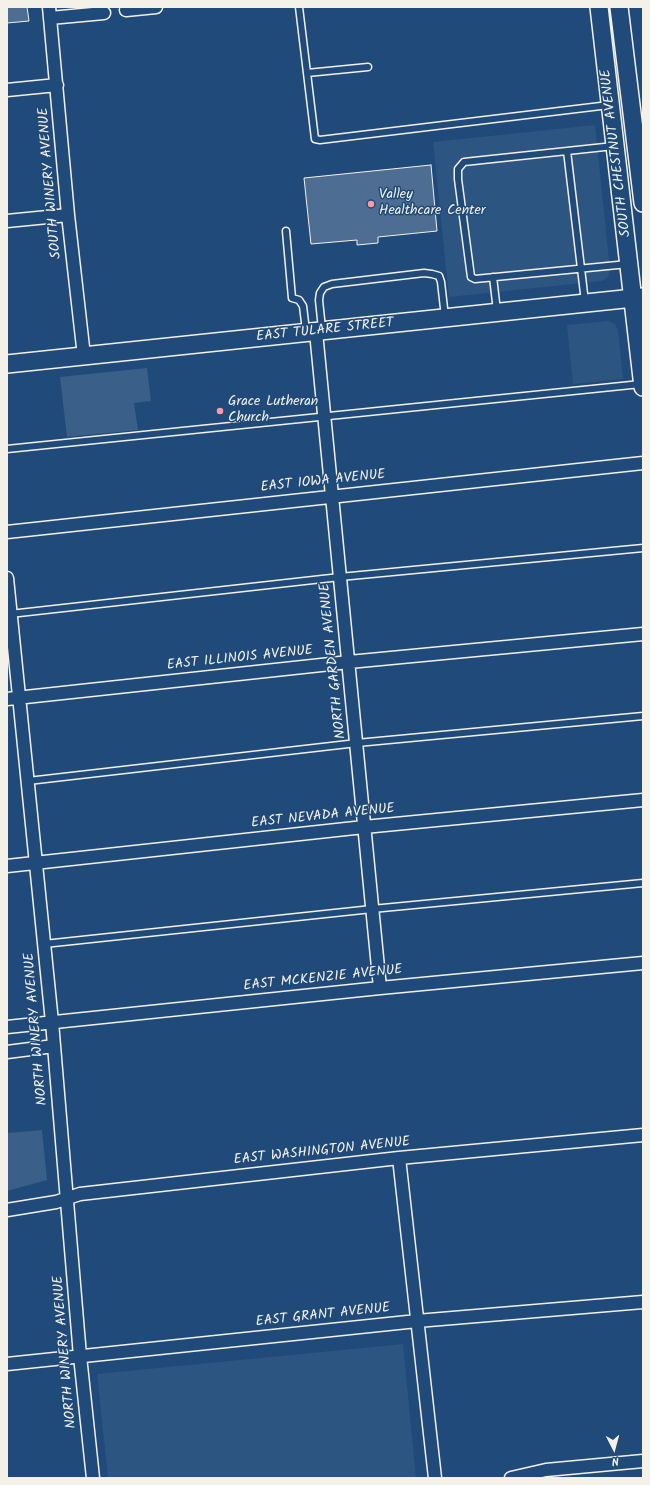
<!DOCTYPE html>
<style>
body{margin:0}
#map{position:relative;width:650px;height:1485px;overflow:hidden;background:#1f4a7a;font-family:Kalam,sans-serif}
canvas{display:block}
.frame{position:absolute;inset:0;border:8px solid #f4f1e8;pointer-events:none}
.north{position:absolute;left:594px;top:1429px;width:40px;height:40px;-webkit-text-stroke:3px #1f4a7a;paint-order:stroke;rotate:174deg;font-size:11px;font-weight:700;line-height:16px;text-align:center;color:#f4f1e8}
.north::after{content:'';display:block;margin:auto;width:14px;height:18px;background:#f4f1e8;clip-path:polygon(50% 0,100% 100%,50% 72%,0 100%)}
</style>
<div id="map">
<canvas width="650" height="1485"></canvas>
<div class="frame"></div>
<div class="north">N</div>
</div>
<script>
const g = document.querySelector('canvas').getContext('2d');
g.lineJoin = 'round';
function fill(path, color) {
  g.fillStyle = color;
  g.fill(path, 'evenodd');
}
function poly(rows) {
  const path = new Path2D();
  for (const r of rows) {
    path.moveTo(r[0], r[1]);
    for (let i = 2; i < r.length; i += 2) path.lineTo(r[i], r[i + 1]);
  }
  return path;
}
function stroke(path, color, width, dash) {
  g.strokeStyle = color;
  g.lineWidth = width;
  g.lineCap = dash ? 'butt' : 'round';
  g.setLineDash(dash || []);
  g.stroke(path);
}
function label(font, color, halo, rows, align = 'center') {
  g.font = font + ' Kalam,sans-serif';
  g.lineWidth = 3;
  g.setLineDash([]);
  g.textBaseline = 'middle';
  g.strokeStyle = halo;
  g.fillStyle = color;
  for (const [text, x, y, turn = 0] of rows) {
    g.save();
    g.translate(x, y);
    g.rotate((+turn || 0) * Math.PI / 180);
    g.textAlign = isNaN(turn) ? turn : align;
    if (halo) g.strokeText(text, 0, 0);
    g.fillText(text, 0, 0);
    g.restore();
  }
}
const built = poly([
 [595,125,610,270,608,277,602,281,449,297,433,142],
 [608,321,615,324,618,330,623,379,573,384,567,325],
 [403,1344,416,1478,108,1478,97,1374]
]);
const green = poly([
 [147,368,151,401,134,403,138,430,67,437,60,377],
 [42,1130,47,1180,7,1191,7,1133]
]);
const building = poly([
 [7,7,27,7,29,21,7,23,7,7],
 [431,165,437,231,378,237,378,243,357,245,357,240,311,244,304,178,431,165]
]);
const service = poly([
 [299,7,315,139,320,140,609,105],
 [307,73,368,67],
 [614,146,464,162,458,169,458,179,471,277,475,279,628,264],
 [567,151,585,302],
 [286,231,292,298,299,300,303,306,306,331],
 [493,277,497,311],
 [322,329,319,300,320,293,324,287,332,284,424,273,432,274,439,276,441,282,445,317],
 [7,449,641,384],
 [10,614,340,577,643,548],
 [28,781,357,743,643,716],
 [44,944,372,909,643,883]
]);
const minor = poly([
 [49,7,68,215,84,356],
 [126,10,156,7],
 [50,18,104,13],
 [7,90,57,85],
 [7,221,68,215],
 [316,332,380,988],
 [7,532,643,463],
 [7,578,52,1022,80,1356,93,1478],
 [7,699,349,662,643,634],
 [7,866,364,827,643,800],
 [7,1027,380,988,643,963],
 [7,1052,54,1046],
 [399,1158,435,1478],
 [7,1210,56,1202,80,1194,399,1158,643,1135],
 [7,1364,417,1321,643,1302],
 [511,1478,546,1470,643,1461]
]);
const secondary = poly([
 [599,7,643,387],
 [619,7,643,203],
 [7,364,643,297]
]);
const markers = [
 [371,204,4,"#ff9aa2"],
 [220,411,4,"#ff9aa2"]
];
const streetNames = [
 ["SOUTH CHESTNUT AVENUE",617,153,-97],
 ["SOUTH WINERY AVENUE",51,183,-95],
 ["EAST TULARE STREET",325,331,-6],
 ["EAST IOWA AVENUE",323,482,-6],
 ["EAST ILLINOIS AVENUE",240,659,-6],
 ["NORTH GARDEN AVENUE",334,661,-96],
 ["EAST NEVADA AVENUE",323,817,-6],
 ["EAST MCKENZIE AVENUE",323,979,-6],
 ["NORTH WINERY AVENUE",37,1029,-95],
 ["EAST WASHINGTON AVENUE",322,1152,-6],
 ["EAST GRANT AVENUE",323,1316,-6],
 ["NORTH WINERY AVENUE",66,1352,-95]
];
const poiNames = [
 ["Valley",379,196],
 ["Healthcare Center",379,212],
 ["Grace Lutheran",228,403],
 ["Church",228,419]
];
fill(built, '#2d5581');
fill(green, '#3a5f88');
fill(building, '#4d6e92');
stroke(building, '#f4f1e8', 1);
stroke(service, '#f4f1e8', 9);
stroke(minor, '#f4f1e8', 15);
stroke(secondary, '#f4f1e8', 20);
stroke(service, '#1f4a7a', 6);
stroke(minor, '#1f4a7a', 12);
stroke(secondary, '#1f4a7a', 17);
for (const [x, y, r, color] of markers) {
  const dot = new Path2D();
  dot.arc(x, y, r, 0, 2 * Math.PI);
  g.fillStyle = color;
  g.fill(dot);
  stroke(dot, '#1f4a7a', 1.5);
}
label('14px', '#f4f1e8', '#1f4a7a', streetNames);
label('14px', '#f4f1e8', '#1f4a7a', poiNames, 'left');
</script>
